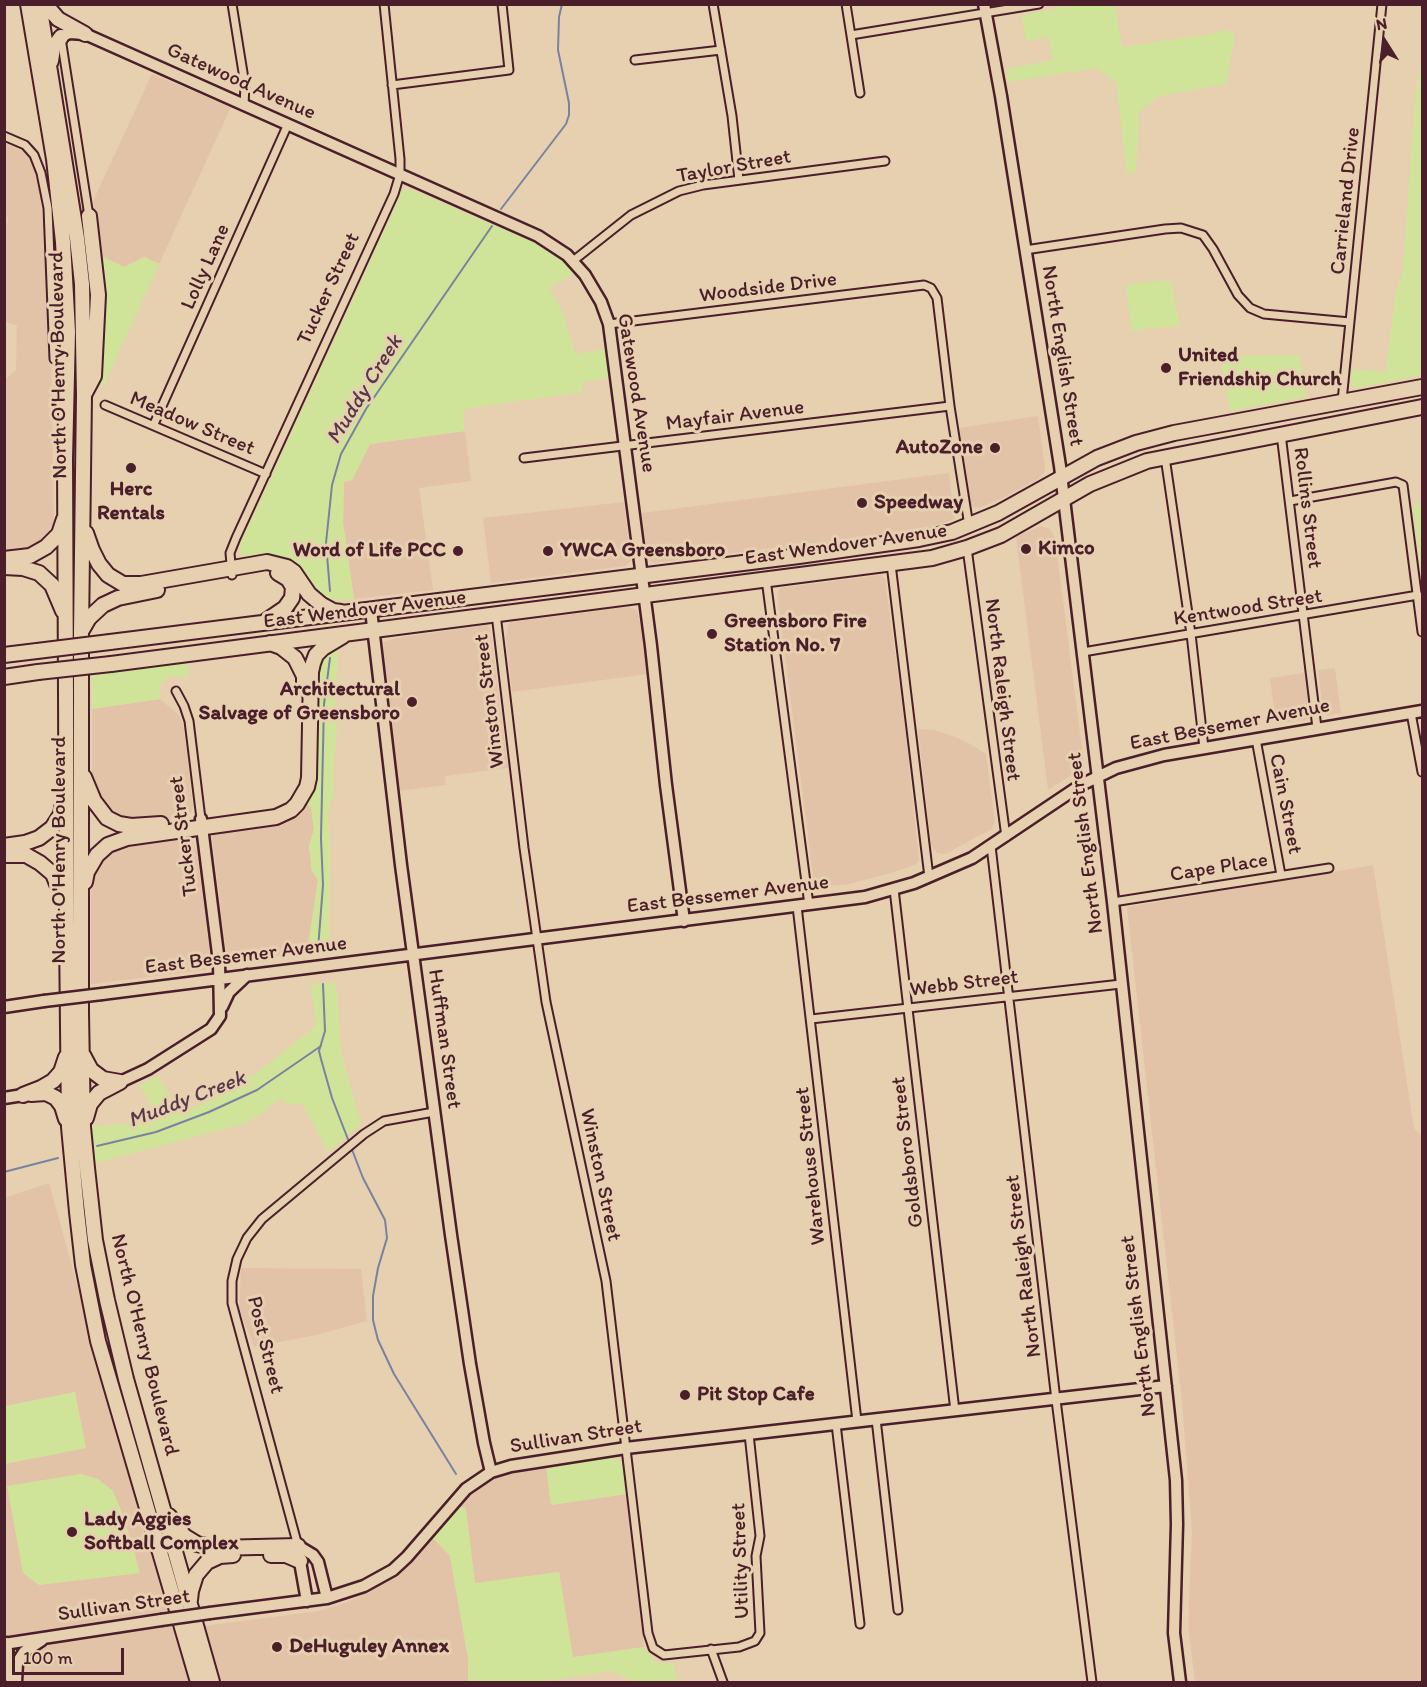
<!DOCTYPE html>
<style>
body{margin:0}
#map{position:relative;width:1427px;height:1687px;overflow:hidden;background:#e6d0af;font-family:Itim,sans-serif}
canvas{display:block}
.frame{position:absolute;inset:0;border:6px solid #4a1f2b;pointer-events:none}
.north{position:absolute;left:1355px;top:12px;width:60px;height:60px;-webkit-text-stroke:4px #e6d0af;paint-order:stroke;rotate:349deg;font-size:16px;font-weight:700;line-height:24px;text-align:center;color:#4a1f2b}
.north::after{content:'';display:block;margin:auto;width:21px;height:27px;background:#4a1f2b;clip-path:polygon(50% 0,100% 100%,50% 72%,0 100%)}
.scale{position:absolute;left:12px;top:1648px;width:112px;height:27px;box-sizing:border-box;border:3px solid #4a1f2b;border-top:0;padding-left:8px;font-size:18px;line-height:21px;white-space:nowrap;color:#4a1f2b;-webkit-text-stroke:4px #e6d0af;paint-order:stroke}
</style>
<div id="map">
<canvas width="1427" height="1687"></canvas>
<div class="frame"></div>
<div class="north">N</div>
<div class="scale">100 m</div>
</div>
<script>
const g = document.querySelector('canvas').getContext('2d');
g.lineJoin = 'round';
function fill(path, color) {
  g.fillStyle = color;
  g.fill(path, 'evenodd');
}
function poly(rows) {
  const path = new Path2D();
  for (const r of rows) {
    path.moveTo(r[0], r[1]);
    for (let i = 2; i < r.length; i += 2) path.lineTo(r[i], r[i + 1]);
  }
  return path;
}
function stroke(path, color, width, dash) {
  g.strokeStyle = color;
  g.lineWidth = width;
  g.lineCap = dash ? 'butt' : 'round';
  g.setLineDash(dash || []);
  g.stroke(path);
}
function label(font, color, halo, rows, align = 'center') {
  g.font = font + ' Itim,sans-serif';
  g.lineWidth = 6;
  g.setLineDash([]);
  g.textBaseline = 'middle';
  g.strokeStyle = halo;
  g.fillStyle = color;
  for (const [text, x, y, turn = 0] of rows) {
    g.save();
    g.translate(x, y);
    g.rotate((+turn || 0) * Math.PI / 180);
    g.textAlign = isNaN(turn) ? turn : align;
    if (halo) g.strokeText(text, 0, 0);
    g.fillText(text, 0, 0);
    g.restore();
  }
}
const built = poly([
 [152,74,231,107,159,264,144,257,124,267,98,255,93,201],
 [5,143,28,154,37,174,44,226,51,345,54,522,50,530,35,545,16,552,4,552,5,380,16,370,17,326,5,321,4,229,8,222,5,207],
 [1038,416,1045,468,1044,473,1038,479,1005,497,979,508,972,506,969,503,959,428],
 [465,431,471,481,419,488,433,590,354,599,343,523,344,481,352,480,370,444],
 [949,473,954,519,939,525,877,535,653,563,648,559,642,513],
 [624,502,631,561,625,566,491,583,483,518],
 [1041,526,1050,529,1055,538,1084,764,1083,768,1048,790,1016,537],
 [881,575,885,579,904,717,919,860,915,865,891,873,849,884,820,887,814,883,777,594,780,588],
 [628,607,637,610,643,634,648,674,512,692,506,639,508,624,511,622],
 [487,625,490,629,508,768,445,776,446,785,398,791,382,656,384,642,396,638],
 [1335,668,1341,713,1327,716,1323,712,1318,670],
 [1304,673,1310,715,1306,720,1276,724,1270,678],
 [160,699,179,715,184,728,193,808,191,813,187,816,136,823,114,817,100,803,92,780,92,709],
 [918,729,934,730,952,736,967,742,986,754,995,821,993,826,992,829,945,854,937,853,931,845],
 [305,803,311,807,314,829,309,846,312,871,318,880,307,953,228,961,227,959,212,838,213,833,218,830],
 [182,836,192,841,197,851,211,962,210,966,206,970,91,984,91,879,101,857,119,845],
 [1373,865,1414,1128,1422,1137,1422,1682,1195,1682,1188,1626,1192,1531,1182,1403,1127,907],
 [49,1183,173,1630,318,1611,348,1602,367,1593,397,1575,414,1561,433,1538,450,1556,468,1658,468,1682,5,1682,4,1198],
 [241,1268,361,1269,367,1321,316,1335,254,1347,239,1308],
 [546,1465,551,1505,626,1494,644,1647,572,1658,559,1572,475,1584,459,1505,480,1487,493,1479,511,1472]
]);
const green = poly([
 [1057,5,1115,5,1122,47,1211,34,1227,29,1235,35,1226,84,1159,96,1139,112,1136,172,1127,174,1116,82,1096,68,1008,82,1006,69,1053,60,1048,37,1026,41,1022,15,1057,9],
 [1422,57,1422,375,1356,388,1351,385,1352,369,1386,372,1395,296,1403,270,1415,100],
 [408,188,542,246,562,261,574,273,549,288,563,313,575,354,605,349,608,378,582,382,583,392,463,409,465,431,370,444,352,480,344,482,343,523,354,599,334,600,321,597,313,590,303,574,293,563,280,556,244,556,240,552,239,547,403,190],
 [98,255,124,267,145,257,159,264,101,391,102,286],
 [1166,280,1171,282,1180,325,1132,331,1126,285],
 [1299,355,1306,397,1230,411,1220,356],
 [1422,503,1422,580,1413,505],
 [338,646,335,713,337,733,333,775,334,794,328,809,331,861,329,880,329,950,307,953,318,880,312,871,309,846,314,829,311,807,305,803,315,669,318,661,325,654],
 [187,663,189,678,174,676,166,678,160,685,160,699,92,709,91,675],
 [336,982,341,1052,361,1124,328,1152,302,1103,287,1105,282,1098,247,1123,96,1163,92,1127,143,1122,153,1114,152,1106,140,1086,157,1075,180,1114,234,1089,239,1080,253,1076,316,1026,311,985],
 [75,1392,86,1448,5,1464,5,1406],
 [614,1457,622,1463,626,1494,551,1505,546,1465],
 [81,1474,98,1479,113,1491,125,1520,140,1573,39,1585,23,1573,7,1486],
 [459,1505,466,1509,475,1583,559,1572,573,1657,644,1647,656,1662,673,1663,678,1681,633,1682,614,1671,537,1682,468,1682,468,1658,450,1556,433,1538]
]);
const stream = poly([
 [501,209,566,124,569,115,569,103,558,50,559,17,562,4],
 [330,591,326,543,332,485,341,454,366,409,492,226],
 [318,949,323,885,321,838,324,704,330,658],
 [323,984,325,1031,319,1051,321,1059,332,1098,363,1178,385,1220,387,1238,378,1268,373,1296,373,1320,378,1340,394,1374,456,1474],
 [97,1146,156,1132,209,1112,257,1090,321,1046],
 [4,1172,58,1158]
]);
const street = poly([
 [232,4,245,85,244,105],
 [713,4,732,116,739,180],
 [846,4,860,93],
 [851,35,1039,4],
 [61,38,89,216],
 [635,60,721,50],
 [392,85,509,70,502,4],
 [4,136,25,145,34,155,41,173,48,208,54,359],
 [1025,250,1165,229,1181,228,1203,235,1213,249,1238,295,1250,308,1264,314,1350,322],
 [573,261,631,215,679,191,703,185,885,161],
 [609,324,924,285,931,288,937,298,950,406,969,526],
 [1342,401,1382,4],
 [105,405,266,474],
 [154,424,288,124],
 [1281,434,1317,728],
 [1165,457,1191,634,1204,748],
 [524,458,950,406],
 [1290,501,1396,482,1403,485,1422,632],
 [967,548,1006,837],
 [891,564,929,877],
 [232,575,230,553,236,538,394,194,400,174,400,159,384,4],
 [766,579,809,905],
 [496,614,524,848,546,1002,606,1281,648,1633,653,1648,664,1655,739,1647,755,1641,760,1633,756,1556,760,1536,749,1434],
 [1083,652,1418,595],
 [176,691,184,706,189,721,201,819],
 [1411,713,1422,772],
 [1256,739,1281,875],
 [991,846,1056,1400,1092,1682],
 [894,889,955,1411],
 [1113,902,1329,868],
 [797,906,857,1421],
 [811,1019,1121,984],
 [876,1419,898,1610],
 [836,1424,860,1624],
 [298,1546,232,1303,232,1281,237,1259,247,1238,262,1219,364,1134,384,1121,434,1112],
 [711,1649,723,1682]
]);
const secondary = poly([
 [984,4,1001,96,1060,466,1113,902,1176,1480,1177,1524,1174,1633,1180,1682],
 [61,37,69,33,85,34,538,236,567,255,585,275,601,302,609,324,651,646,666,785,684,921],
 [371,610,401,865,451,1235,470,1364,484,1443,491,1472],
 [102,994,865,897,914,883,972,858,1081,785,1116,768,1164,755,1422,711],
 [4,1007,44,1001],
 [222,1007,229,992,247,975],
 [120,1082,148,1069,211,1029,220,1016,219,962,201,819],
 [4,1098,23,1095],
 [298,1546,313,1555,318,1562,327,1598],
 [299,1556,307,1601],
 [210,1613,327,1598,364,1586,393,1570,407,1557,466,1489,491,1472,511,1466,626,1448,1166,1386],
 [6,1643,11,1679],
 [4,1644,161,1620],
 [16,1682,17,1663,24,1652,42,1640]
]);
const highway = poly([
 [28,4,54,159,63,242,68,332,65,459,67,929,69,1127,77,1212,83,1265,98,1341,198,1682],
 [39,4,77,238,82,284,84,395,81,632,81,1013,83,1127,87,1168,95,1240,107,1300,126,1379,212,1682],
 [45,4,58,19,85,34],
 [51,61,53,48,61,37],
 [85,393,94,376,98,295,89,216],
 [86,533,92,550,99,564,108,575,123,584,141,584,267,562,287,567,294,572,309,594,322,605,333,611,341,612],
 [4,559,30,556,46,547,59,534,64,519],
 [4,567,23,568,39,573,52,585,63,611],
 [266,621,285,608,292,598,293,587,288,579,278,573],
 [82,630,89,618,103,605,118,598,157,590],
 [110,642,799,556,919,539,952,532,998,513,1097,458,1136,443,1174,433,1422,387],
 [270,643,281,647,295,658,304,676,304,685],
 [4,655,37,651],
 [111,664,932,558,967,548,1001,535,1090,484,1147,461,1422,407],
 [4,677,38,672],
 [84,777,94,801,107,818,119,824,131,826,161,824],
 [4,846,25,843,39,838,52,828,61,814,63,803],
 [4,855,26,855,40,863,53,874,63,899],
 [85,882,87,872,97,855,108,845,127,838,276,817,291,810,297,804,307,787,309,778,311,672,313,663,316,655,323,648,343,636],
 [83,1055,91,1070,103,1079,120,1082],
 [31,1094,46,1093,56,1098,62,1106,66,1119],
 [23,1095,41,1088,53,1081,61,1072,66,1057],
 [86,1118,90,1104,99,1093,120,1082],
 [169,1516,184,1536,197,1544,215,1548,298,1546],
 [271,1555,286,1555,300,1561],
 [190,1600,191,1591,196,1575,207,1562,220,1556,233,1555]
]);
const secondaryBridge = poly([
 [44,1001,102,994],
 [161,1620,210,1613]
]);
const highwayBridge = poly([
 [37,651,110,642],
 [38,672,111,664]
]);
const markers = [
 [1166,368,6,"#4a1f2b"],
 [995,448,6,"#4a1f2b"],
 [131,468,6,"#4a1f2b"],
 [862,503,6,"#4a1f2b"],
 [1026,549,6,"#4a1f2b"],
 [458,551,6,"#4a1f2b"],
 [548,551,6,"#4a1f2b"],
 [712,634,6,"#4a1f2b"],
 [412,702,6,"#4a1f2b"],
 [685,1395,6,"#4a1f2b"],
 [72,1532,6,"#4a1f2b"],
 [277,1647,6,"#4a1f2b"]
];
const streetNames = [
 ["Gatewood Avenue",241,82,24],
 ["Taylor Street",734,167,-10],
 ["Carrieland Drive",1346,201,-84],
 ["Lolly Lane",206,267,-66],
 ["Woodside Drive",768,288,-7],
 ["Tucker Street",329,289,-65],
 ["North English Street",1062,356,81],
 ["North O'Henry Boulevard",59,365,-91],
 ["Gatewood Avenue",636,393,81],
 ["Mayfair Avenue",735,416,-7],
 ["Meadow Street",192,424,23],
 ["Rollins Street",1307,508,83],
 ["East Wendover Avenue",846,545,-8],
 ["Kentwood Street",1248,608,-9],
 ["East Wendover Avenue",365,610,-7],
 ["North Raleigh Street",1002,690,83],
 ["Winston Street",490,701,-97],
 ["East Bessemer Avenue",1230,725,-11],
 ["Cain Street",1285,804,79],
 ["Tucker Street",184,836,-97],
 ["North English Street",1086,843,-97],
 ["North O'Henry Boulevard",60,850,-90],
 ["Cape Place",1219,868,-9],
 ["East Bessemer Avenue",728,895,-7],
 ["East Bessemer Avenue",246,956,-7],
 ["Webb Street",964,984,-7],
 ["Huffman Street",444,1039,82],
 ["Goldsboro Street",908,1152,-97],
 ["Warehouse Street",811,1166,-96],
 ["Winston Street",600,1175,78],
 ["North Raleigh Street",1024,1266,-97],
 ["North English Street",1139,1326,-97],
 ["North O'Henry Boulevard",144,1345,76],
 ["Post Street",265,1345,76],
 ["Sullivan Street",576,1437,-9],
 ["Utility Street",741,1561,-92],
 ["Sullivan Street",124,1606,-8]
];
const poiNames = [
 ["United",1178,356],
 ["Friendship Church",1178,380],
 ["AutoZone",983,448,"right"],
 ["Herc",131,490,"center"],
 ["Rentals",131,514,"center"],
 ["Speedway",874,503],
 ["Kimco",1038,549],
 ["Word of Life PCC",446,551,"right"],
 ["YWCA Greensboro",560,551],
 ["Greensboro Fire",724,622],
 ["Station No. 7",724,646],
 ["Architectural",400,690,"right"],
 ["Salvage of Greensboro",400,714,"right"],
 ["Pit Stop Cafe",697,1395],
 ["Lady Aggies",84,1520],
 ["Softball Complex",84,1544],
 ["DeHuguley Annex",289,1647]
];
const waterNames = [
 ["Muddy Creek",365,390,-58],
 ["Muddy Creek",187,1100,-21]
];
fill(built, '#e3c3a7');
fill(green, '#d0e499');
stroke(stream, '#7882a1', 2);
stroke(street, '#4a1f2b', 11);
stroke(secondary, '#4a1f2b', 15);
stroke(highway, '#4a1f2b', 18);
stroke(street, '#e6d0af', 7);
stroke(secondary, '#e6d0af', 10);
stroke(highway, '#e6d0af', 14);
stroke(secondaryBridge, '#4a1f2b', 15, []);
stroke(highwayBridge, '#4a1f2b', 18, []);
stroke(secondaryBridge, '#e6d0af', 10);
stroke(highwayBridge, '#e6d0af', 14);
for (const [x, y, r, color] of markers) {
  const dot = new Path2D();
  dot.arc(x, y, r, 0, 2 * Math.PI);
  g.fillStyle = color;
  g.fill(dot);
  stroke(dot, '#e6d0af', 2);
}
label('21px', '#4a1f2b', '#e6d0af', streetNames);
label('bold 21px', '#4a1f2b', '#e6d0af', poiNames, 'left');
label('italic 22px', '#553849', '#e6d0af', waterNames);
</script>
